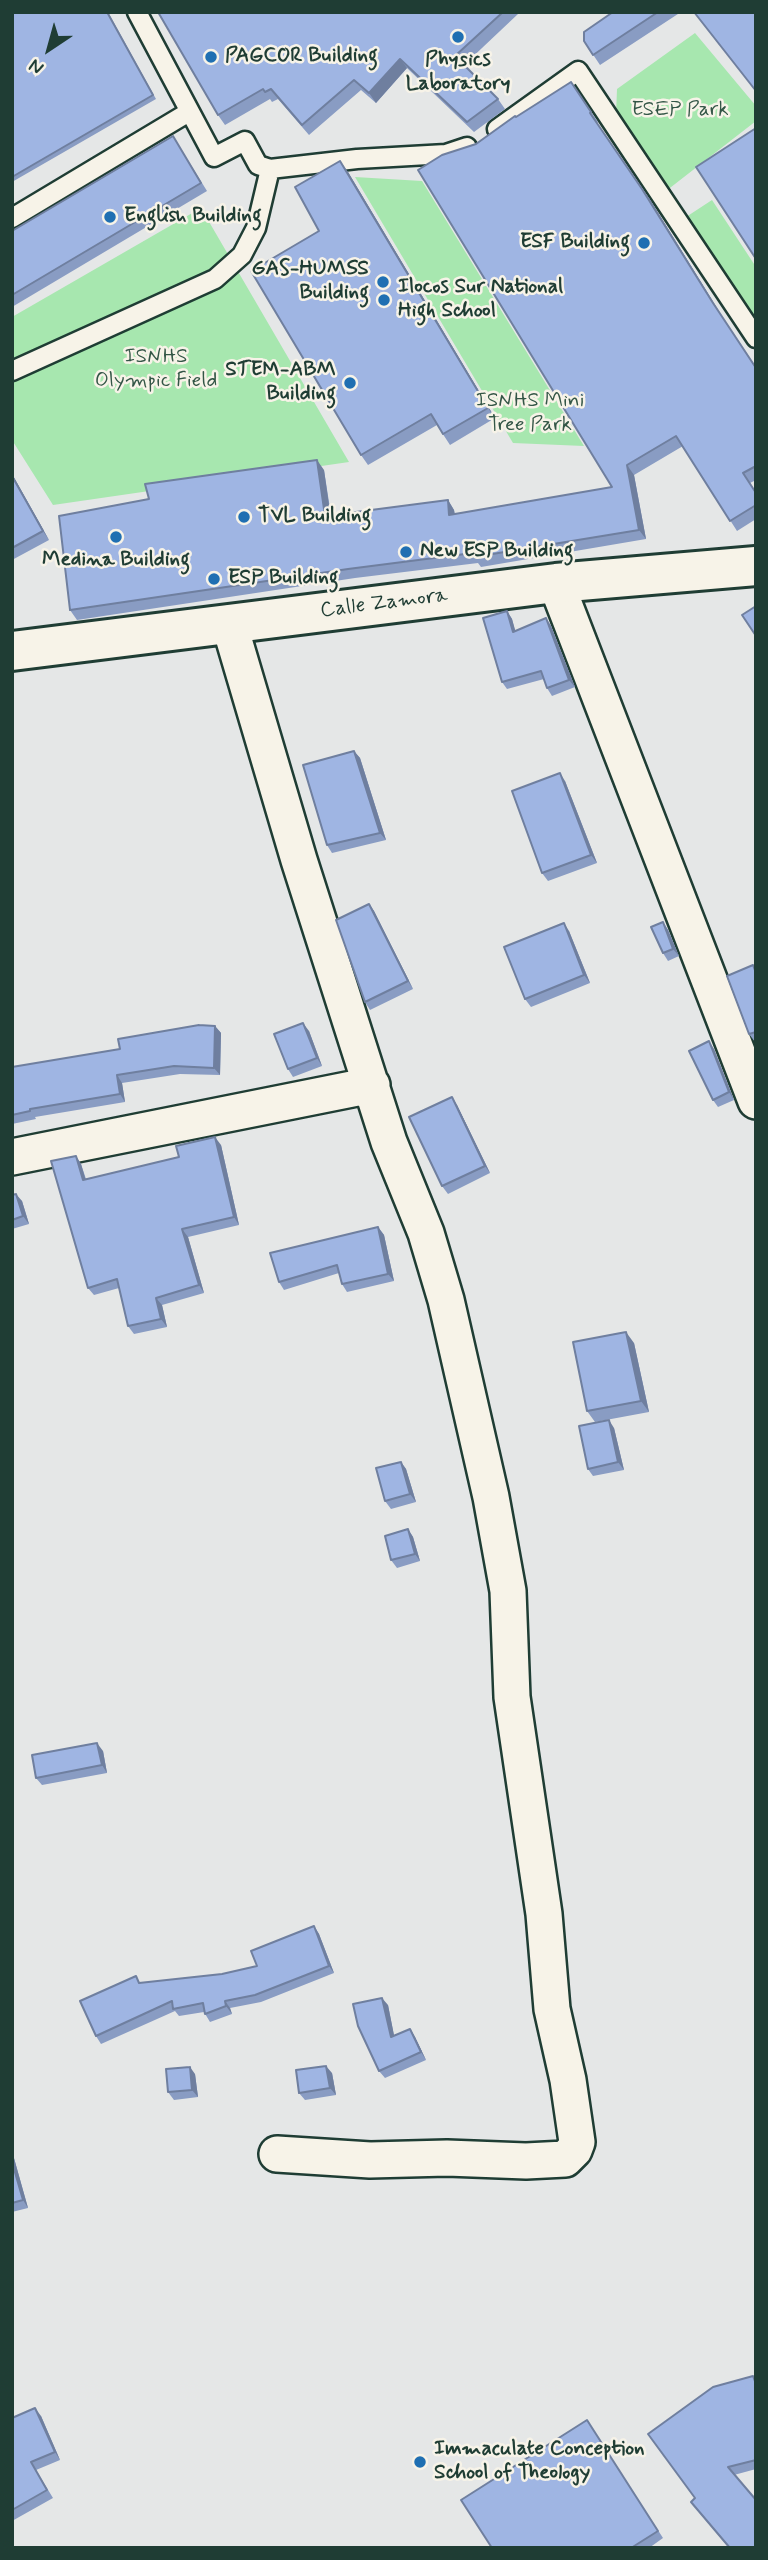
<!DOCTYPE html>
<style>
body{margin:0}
#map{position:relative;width:768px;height:2560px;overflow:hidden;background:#e5e7e7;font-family:Mynerve,sans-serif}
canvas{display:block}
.frame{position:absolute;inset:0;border:14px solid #1f3d34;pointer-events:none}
.north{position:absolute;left:14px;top:14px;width:70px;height:70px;-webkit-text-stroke:5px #f7f3e8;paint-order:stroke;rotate:216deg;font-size:19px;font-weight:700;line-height:28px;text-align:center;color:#1f3d34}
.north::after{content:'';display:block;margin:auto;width:24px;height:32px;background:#1f3d34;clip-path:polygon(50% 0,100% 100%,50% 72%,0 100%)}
</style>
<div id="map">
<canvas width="768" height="2560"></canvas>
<div class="frame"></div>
<div class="north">N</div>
</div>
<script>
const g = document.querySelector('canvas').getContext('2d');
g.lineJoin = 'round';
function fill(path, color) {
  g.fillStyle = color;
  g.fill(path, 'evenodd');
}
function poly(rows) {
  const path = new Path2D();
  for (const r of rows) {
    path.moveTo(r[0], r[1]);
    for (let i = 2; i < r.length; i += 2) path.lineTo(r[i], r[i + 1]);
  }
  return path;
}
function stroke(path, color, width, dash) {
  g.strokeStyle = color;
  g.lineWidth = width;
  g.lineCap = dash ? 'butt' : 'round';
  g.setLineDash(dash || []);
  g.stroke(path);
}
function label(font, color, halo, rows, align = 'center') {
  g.font = font + ' Mynerve,sans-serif';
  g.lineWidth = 5;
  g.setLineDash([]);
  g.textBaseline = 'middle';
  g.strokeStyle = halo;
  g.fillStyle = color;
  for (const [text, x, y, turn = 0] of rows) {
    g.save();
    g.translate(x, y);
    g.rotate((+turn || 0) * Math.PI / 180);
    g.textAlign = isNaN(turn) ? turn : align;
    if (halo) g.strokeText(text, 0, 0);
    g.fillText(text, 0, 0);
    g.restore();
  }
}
const green = poly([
 [695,33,756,106,756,121,666,191,616,115,617,89],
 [355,177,422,181,584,446,513,443],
 [712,200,756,267,756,323,683,219],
 [201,208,349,462,53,505,12,440,12,317]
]);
const lane = poly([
 [137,12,214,157,245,141,258,165,270,169,357,159,446,154,467,147],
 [497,129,578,71,756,338],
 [12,218,189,112],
 [12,371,215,279,242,255,256,228,270,169]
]);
const street = poly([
 [556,583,756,1101],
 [229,623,299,860,389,1142,426,1233,446,1300,491,1497,508,1591,512,1697,544,1914,552,2009,568,2080,577,2142,574,2150,565,2159,526,2161,447,2158,370,2160,277,2154],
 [12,1157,372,1085]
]);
const secondary = poly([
 [12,651,556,583,756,566]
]);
const wall = poly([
 [12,12,108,12,156,99,12,182],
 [158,12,517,12,518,14,464,65,498,99,505,109,474,132,407,68,376,103,361,90,309,135,278,99,272,102,270,99,225,125,218,115],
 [613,12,681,12,600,65,584,41],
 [571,82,598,122,597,123,649,198,720,313,756,367,756,480,750,483,756,492,756,519,737,531,683,446,634,475,646,539,481,567,478,563,355,578,77,620,70,610,149,499,324,470,331,515,448,500,454,510,455,514,612,487,476,144],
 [173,136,207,191,12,307,12,231],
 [348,172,495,418,450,445,437,425,368,465,361,455,319,231],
 [12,474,49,540,12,560],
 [507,611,512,619,515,631,546,618,551,626,575,687,552,696,547,688,544,679,507,689,502,682],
 [354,751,360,758,386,840,332,853,327,845],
 [565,781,597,863,548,881,542,873],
 [369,904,374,911,413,989,370,1010,365,1002],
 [663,922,668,930,679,956,668,961,663,953],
 [569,931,590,983,531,1007,525,999],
 [753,965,756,970,756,1042,755,1042,749,1034],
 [215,1026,221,1033,220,1075,180,1074,122,1083,125,1102,35,1117,36,1119,12,1124,12,1067,120,1049],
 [309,1031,322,1066,293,1077,288,1069],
 [714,1049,734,1100,718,1107,713,1100],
 [457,1105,490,1173,448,1194,442,1186],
 [221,1145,239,1225,188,1237,204,1293,162,1305,167,1327,134,1334,128,1326,119,1288,94,1295,88,1288,76,1156,81,1164,86,1179,179,1157],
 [12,1195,22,1201,29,1224,12,1229],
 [378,1227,384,1235,394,1281,347,1292,342,1284,339,1273,284,1290,279,1282],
 [634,1343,649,1412,595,1422,587,1411],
 [614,1428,624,1470,593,1476,588,1469],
 [401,1462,406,1469,416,1502,391,1509,385,1501],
 [408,1529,413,1537,420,1561,397,1568,391,1560],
 [103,1751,107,1773,42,1785,36,1778],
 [314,1926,319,1934,334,1973,261,2002,230,2008,232,2014,210,2022,204,2012,179,2016,175,2011,101,2044,96,2036,141,1983,222,1974,257,1966],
 [388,2005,394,2036,410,2029,415,2037,426,2060,385,2078,379,2071],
 [332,2073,336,2095,305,2100,299,2093],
 [195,2074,198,2097,174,2100,168,2092],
 [12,2151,28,2208,12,2212],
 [753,2376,756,2379,756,2469,734,2475,729,2548,691,2502,695,2499],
 [41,2416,60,2460,36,2470,53,2498,12,2521,12,2418],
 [587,2420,663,2538,649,2548,492,2548]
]);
const shadedWall = poly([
 [400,59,407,68,376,103,369,93],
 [340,161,348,172,495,418,488,408],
 [642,189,649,198,720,313,713,303],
 [317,460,324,470,332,526,325,516],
 [627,465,634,475,646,539,639,530],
 [12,474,49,540,43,531,12,476],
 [448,500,454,510,456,525,449,515],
 [507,611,512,619,518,640,513,632],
 [546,618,551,626,575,687,569,680],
 [354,751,360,758,386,840,380,833],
 [560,773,565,781,597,863,591,855],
 [369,904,374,911,413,989,408,981],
 [663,922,668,930,679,956,673,949],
 [564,923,569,931,590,983,584,975],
 [303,1023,309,1031,322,1066,317,1058],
 [215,1026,221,1033,220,1075,214,1068],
 [709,1041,714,1049,734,1100,729,1092],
 [117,1075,122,1083,125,1102,120,1094],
 [452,1097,457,1105,490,1173,485,1166],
 [215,1137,221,1145,239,1225,234,1217],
 [76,1156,81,1164,88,1188,83,1180],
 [16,1194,22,1201,29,1224,23,1216],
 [378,1227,384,1235,394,1281,388,1274],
 [182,1229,188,1237,204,1293,199,1285],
 [156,1298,162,1305,167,1327,161,1319],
 [626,1332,634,1343,649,1412,641,1401],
 [609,1420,614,1428,624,1470,618,1462],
 [401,1462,406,1469,416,1502,410,1494],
 [408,1529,413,1537,420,1561,415,1554],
 [97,1743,103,1751,107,1773,102,1765],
 [314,1926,319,1934,334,1973,329,1966],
 [382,1998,388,2005,396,2045,391,2037],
 [225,2001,230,2008,232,2014,226,2006],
 [410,2029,415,2037,426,2060,421,2052],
 [326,2066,332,2073,336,2095,330,2088],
 [190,2067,195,2074,198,2097,192,2090],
 [12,2151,28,2208,23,2200,12,2162],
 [35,2408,41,2416,60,2460,55,2452]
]);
const building = poly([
 [12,12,107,12,153,95,12,177,12,12],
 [158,12,503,12,455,56,498,99,467,122,400,59,369,93,354,80,302,125,271,89,265,92,263,89,218,115,158,12],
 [613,12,658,12,593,55,584,41,584,32,613,12],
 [694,12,756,12,756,91,694,12],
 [571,82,591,112,590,113,642,189,713,303,756,368,756,466,743,473,756,493,756,505,730,521,676,436,627,465,639,530,474,557,473,553,348,569,70,610,59,516,149,499,145,484,317,460,325,516,448,500,449,515,612,487,418,170,442,155,476,144,515,116,516,117,571,82],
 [756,128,756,259,696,167,756,128],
 [173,136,201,183,12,295,12,231,173,136],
 [340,161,488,408,443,434,431,414,361,455,251,271,319,231,295,187,340,161],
 [12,476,43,531,12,548,12,476],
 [756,606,756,636,742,615,756,606],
 [507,611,513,632,546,618,569,680,547,688,541,671,502,682,483,618,507,611],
 [354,751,380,833,327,845,303,765,354,751],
 [560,773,591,855,542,873,512,791,560,773],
 [369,904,408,981,365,1002,336,920,369,904],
 [663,922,673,949,663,953,651,927,663,922],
 [564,923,584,975,525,999,504,947,564,923],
 [753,965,756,973,756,1032,749,1034,727,976,753,965],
 [303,1023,317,1058,288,1069,274,1034,303,1023],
 [199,1025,215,1026,214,1068,174,1066,117,1075,120,1094,30,1109,30,1111,12,1115,12,1067,120,1049,118,1039,199,1025],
 [709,1041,729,1092,713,1100,689,1051,709,1041],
 [452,1097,485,1166,442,1186,409,1117,452,1097],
 [215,1137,234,1217,182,1229,199,1285,156,1298,161,1319,128,1326,117,1279,88,1288,51,1161,76,1156,83,1180,179,1157,176,1146,215,1137],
 [16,1194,23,1216,12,1220,12,1195,16,1194],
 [378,1227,388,1274,342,1284,337,1265,279,1282,270,1253,378,1227],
 [626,1332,641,1401,587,1411,573,1342,626,1332],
 [609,1420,618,1462,588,1469,579,1426,609,1420],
 [401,1462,410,1494,385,1501,376,1468,401,1462],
 [408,1529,415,1554,391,1560,385,1536,408,1529],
 [97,1743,102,1765,36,1778,32,1755,97,1743],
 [314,1926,329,1966,255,1995,225,2001,226,2006,205,2014,203,2003,173,2009,172,2001,96,2036,80,2001,136,1976,139,1983,222,1974,257,1966,251,1951,314,1926],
 [382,1998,391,2037,410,2029,421,2052,379,2071,358,2026,353,2004,382,1998],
 [326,2066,330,2088,299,2093,296,2070,326,2066],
 [190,2067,192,2090,168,2092,166,2069,190,2067],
 [12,2162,23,2200,12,2203,12,2162],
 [753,2376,756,2384,756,2460,728,2467,756,2500,756,2548,730,2548,691,2502,695,2498,648,2434,713,2387,753,2376],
 [35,2408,55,2452,31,2462,47,2490,12,2510,12,2418,35,2408],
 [587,2420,658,2531,631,2548,492,2548,461,2500,587,2420]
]);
const markers = [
 [458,37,7,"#1f6fb2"],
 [211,57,7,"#1f6fb2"],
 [110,217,7,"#1f6fb2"],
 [644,243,7,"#1f6fb2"],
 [383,282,7,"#1f6fb2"],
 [384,300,7,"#1f6fb2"],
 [350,383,7,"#1f6fb2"],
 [244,517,7,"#1f6fb2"],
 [116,537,7,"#1f6fb2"],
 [406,552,7,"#1f6fb2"],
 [214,579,7,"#1f6fb2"],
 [420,2462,7,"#1f6fb2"]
];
const poiNames = [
 ["PAGCOR Building",225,57],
 ["Physics",458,61,"center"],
 ["Laboratory",458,85,"center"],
 ["English Building",124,217],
 ["ESF Building",630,243,"right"],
 ["GAS-HUMSS",369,270,"right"],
 ["Building",369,294,"right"],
 ["Ilocos Sur National",398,288],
 ["High School",398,312],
 ["STEM-ABM",336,371,"right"],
 ["Building",336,395,"right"],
 ["TVL Building",258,517],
 ["New ESP Building",420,552],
 ["Medina Building",116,561,"center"],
 ["ESP Building",228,579],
 ["Immaculate Conception",434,2450],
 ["School of Theology",434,2474]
];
const parkNames = [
 ["ESEP Park",680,111],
 ["ISNHS",156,358],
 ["Olympic Field",156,382],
 ["ISNHS Mini",530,402],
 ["Tree Park",530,426]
];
const streetNames = [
 ["Calle Zamora",384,604,-7]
];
fill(green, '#a7e7af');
stroke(lane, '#1f3d34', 23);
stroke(street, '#1f3d34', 40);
stroke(secondary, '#1f3d34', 44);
stroke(lane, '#f7f3e8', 18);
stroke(street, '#f7f3e8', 35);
stroke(secondary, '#f7f3e8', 38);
fill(wall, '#899cc3');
fill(shadedWall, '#6f7f9f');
fill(building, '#9fb5e3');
stroke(building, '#6f7f9f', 2);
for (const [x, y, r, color] of markers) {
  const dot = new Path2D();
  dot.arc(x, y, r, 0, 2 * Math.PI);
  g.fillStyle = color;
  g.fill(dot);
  stroke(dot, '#f7f3e8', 2.5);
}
label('bold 21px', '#1f3d34', '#f7f3e8', poiNames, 'left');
label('21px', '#335646', '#f7f3e8', parkNames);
label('21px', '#1f3d34', '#f7f3e8', streetNames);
</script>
